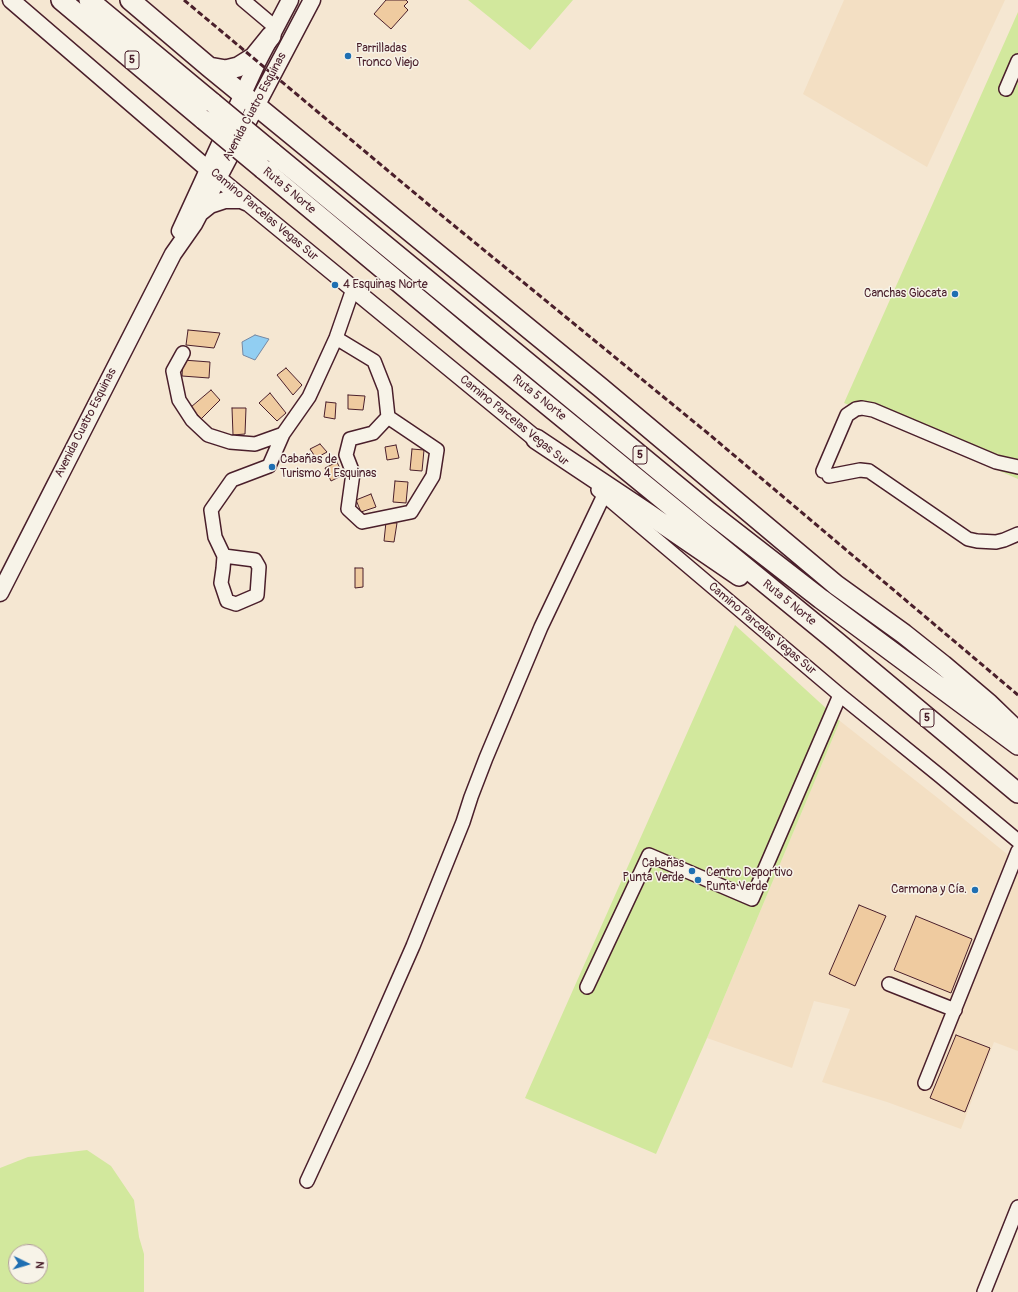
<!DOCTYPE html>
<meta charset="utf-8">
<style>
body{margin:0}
#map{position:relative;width:1018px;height:1292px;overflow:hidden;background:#f5e7d2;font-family:Pangolin,sans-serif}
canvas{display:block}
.north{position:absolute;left:8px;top:1244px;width:40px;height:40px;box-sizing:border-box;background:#f7f3e8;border:1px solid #b29e9c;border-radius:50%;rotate:95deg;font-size:11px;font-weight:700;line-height:16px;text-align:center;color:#4a1f2b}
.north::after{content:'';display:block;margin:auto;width:14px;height:18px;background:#1f6fb2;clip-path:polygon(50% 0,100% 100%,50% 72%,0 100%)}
</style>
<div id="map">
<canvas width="1018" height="1292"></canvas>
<div class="north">N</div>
</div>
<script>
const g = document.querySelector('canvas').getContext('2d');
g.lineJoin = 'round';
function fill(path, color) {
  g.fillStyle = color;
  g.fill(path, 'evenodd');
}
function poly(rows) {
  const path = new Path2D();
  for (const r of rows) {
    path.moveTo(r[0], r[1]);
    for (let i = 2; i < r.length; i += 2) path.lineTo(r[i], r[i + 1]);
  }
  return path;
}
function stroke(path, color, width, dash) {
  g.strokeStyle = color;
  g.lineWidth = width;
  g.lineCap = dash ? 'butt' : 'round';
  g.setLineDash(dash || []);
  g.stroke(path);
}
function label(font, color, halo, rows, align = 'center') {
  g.font = font + ' Pangolin,sans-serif';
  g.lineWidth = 3;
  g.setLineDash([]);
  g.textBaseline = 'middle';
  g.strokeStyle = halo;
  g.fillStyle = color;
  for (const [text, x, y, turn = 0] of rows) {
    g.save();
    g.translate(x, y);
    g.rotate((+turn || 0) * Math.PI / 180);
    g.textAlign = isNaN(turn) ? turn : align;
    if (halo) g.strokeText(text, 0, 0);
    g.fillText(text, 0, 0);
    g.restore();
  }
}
const built = poly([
 [844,0,1005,0,927,167,803,94],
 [840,721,939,799,1018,863,1018,1051,994,1042,961,1129,887,1102,822,1082,850,1009,814,1001,792,1068,707,1038]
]);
const green = poly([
 [468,0,573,0,530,50],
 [1018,12,1018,479,844,403],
 [735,625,840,721,707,1038,656,1154,525,1098],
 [87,1150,111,1166,134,1200,139,1237,144,1254,144,1292,0,1292,0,1168,28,1157],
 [16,1252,40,1252,40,1276,16,1276]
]);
const water = poly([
 [255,335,269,339,255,360,243,355,242,342,255,335]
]);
const building = poly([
 [386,0,406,0,408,2,404,6,408,10,391,29,374,14,386,0],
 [188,330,220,333,214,348,186,345,188,330],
 [183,360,210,362,209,378,182,376,183,360],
 [286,368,302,385,293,395,277,375,286,368],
 [211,390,220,400,201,419,191,407,211,390],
 [270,393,286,413,277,421,259,403,270,393],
 [348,395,365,396,363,410,348,409,348,395],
 [326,402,336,403,335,419,324,417,326,402],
 [232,408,246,408,245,434,233,435,232,408],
 [320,444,327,452,316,458,310,449,320,444],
 [396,445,399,458,387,460,385,447,396,445],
 [412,449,424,450,422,471,410,470,412,449],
 [337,462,343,475,331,481,325,468,337,462],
 [395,481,408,482,406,503,393,502,395,481],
 [371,494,376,507,361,512,356,500,371,494],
 [386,522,397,523,394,542,384,541,386,522],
 [355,568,363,568,363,587,355,588,355,568],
 [859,905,886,916,855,986,829,974,859,905],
 [916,916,972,939,951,993,894,970,916,916],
 [956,1035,990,1048,965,1112,930,1098,956,1035]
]);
const minor = poly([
 [243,0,275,27],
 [1006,89,1018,61],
 [336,338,374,361,385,389,388,417,437,450,433,476,411,512,362,522,348,509,353,473,346,455,350,439,373,433,388,417],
 [183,353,173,371,179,400,192,420,208,435,230,442,255,444,283,434,309,397,336,338,353,289],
 [823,471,847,415,856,409,862,408,873,410,996,462,1018,467],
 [829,476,860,470,869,471,968,539,977,541,996,542,1004,540,1018,534],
 [598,490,840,695,940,776,1018,841],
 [224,556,223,569,221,583,227,601,236,604,257,595,259,567,255,560,224,556,215,537,211,510,232,480,269,466,283,434],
 [889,984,955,1010],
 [587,987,649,855,752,899,840,695],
 [925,1083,1018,851],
 [307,1181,361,1064,413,946,463,822,471,797,486,758,541,627,604,495],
 [984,1292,1018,1207]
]);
const major = poly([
 [11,0,218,178,536,439],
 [200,213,210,205,225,200,241,200,248,203],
 [180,231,258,61,290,0],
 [0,593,173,254,194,224,312,0]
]);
const highway = poly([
 [61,0,204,120],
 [89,0,213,103],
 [130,0,209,67,600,387,836,585,904,634,943,665,989,704,1018,732],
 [209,67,226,70,238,67,254,57,271,36],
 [272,152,709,512,821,599,1018,745],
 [263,169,469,341,837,642,1018,793],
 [536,439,647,513,739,576]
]);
const rail = poly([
 [184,0,435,210,710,435,1018,695]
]);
const highwayBridge = poly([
 [213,103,272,152],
 [204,120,263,169]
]);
const markers = [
 [348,56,4,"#1f6fb2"],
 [335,285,4,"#1f6fb2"],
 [955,294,4,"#1f6fb2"],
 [272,467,4,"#1f6fb2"],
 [692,871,4,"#1f6fb2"],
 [698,880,4,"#1f6fb2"],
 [975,890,4,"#1f6fb2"]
];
const shields = [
 [132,60,14],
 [640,455,14],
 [927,718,14]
];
const shieldNames = [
 ["5",132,60],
 ["5",640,455],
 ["5",927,718]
];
const poiNames = [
 ["Parrilladas",356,49],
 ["Tronco Viejo",356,63],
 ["4 Esquinas Norte",343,285],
 ["Canchas Giocata",947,294,"right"],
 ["Cabañas de",280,460],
 ["Turismo 4 Esquinas",280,474],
 ["Cabañas",684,864,"right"],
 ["Punta Verde",684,878,"right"],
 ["Centro Deportivo",706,873],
 ["Punta Verde",706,887],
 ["Carmona y Cía.",967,890,"right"]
];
const streetNames = [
 ["Avenida Cuatro Esquinas",255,107,-62],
 ["Ruta 5 Norte",289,191,40],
 ["Camino Parcelas Vegas Sur",264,215,40],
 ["Ruta 5 Norte",539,398,39],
 ["Camino Parcelas Vegas Sur",514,421,39],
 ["Avenida Cuatro Esquinas",86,423,-63],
 ["Ruta 5 Norte",789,603,39],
 ["Camino Parcelas Vegas Sur",762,629,40]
];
fill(built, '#f3dfc3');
fill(green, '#d2e89d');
fill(water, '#91cef2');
stroke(water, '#7588a2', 1);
fill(building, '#efcba0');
stroke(building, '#4a1f2b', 1);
stroke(minor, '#4a1f2b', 16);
stroke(major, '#4a1f2b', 19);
stroke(highway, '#4a1f2b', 22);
stroke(minor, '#f7f3e8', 13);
stroke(major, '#f7f3e8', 16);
stroke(highway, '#f7f3e8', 19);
stroke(rail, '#4a1f2b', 3, [6, 3]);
stroke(highwayBridge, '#4a1f2b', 22, []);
stroke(highwayBridge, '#f7f3e8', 19);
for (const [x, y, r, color] of markers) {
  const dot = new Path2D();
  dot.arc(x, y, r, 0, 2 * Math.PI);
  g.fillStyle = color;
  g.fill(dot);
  stroke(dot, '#f7f3e8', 1.5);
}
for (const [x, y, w] of shields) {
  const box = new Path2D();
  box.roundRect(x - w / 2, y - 9, w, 18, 3);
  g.fillStyle = '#f7f3e8';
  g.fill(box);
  stroke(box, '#4a1f2b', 1);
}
label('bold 11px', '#4a1f2b', null, shieldNames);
label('12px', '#4a1f2b', '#f7f3e8', poiNames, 'left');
label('12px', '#4a1f2b', '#f7f3e8', streetNames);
</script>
